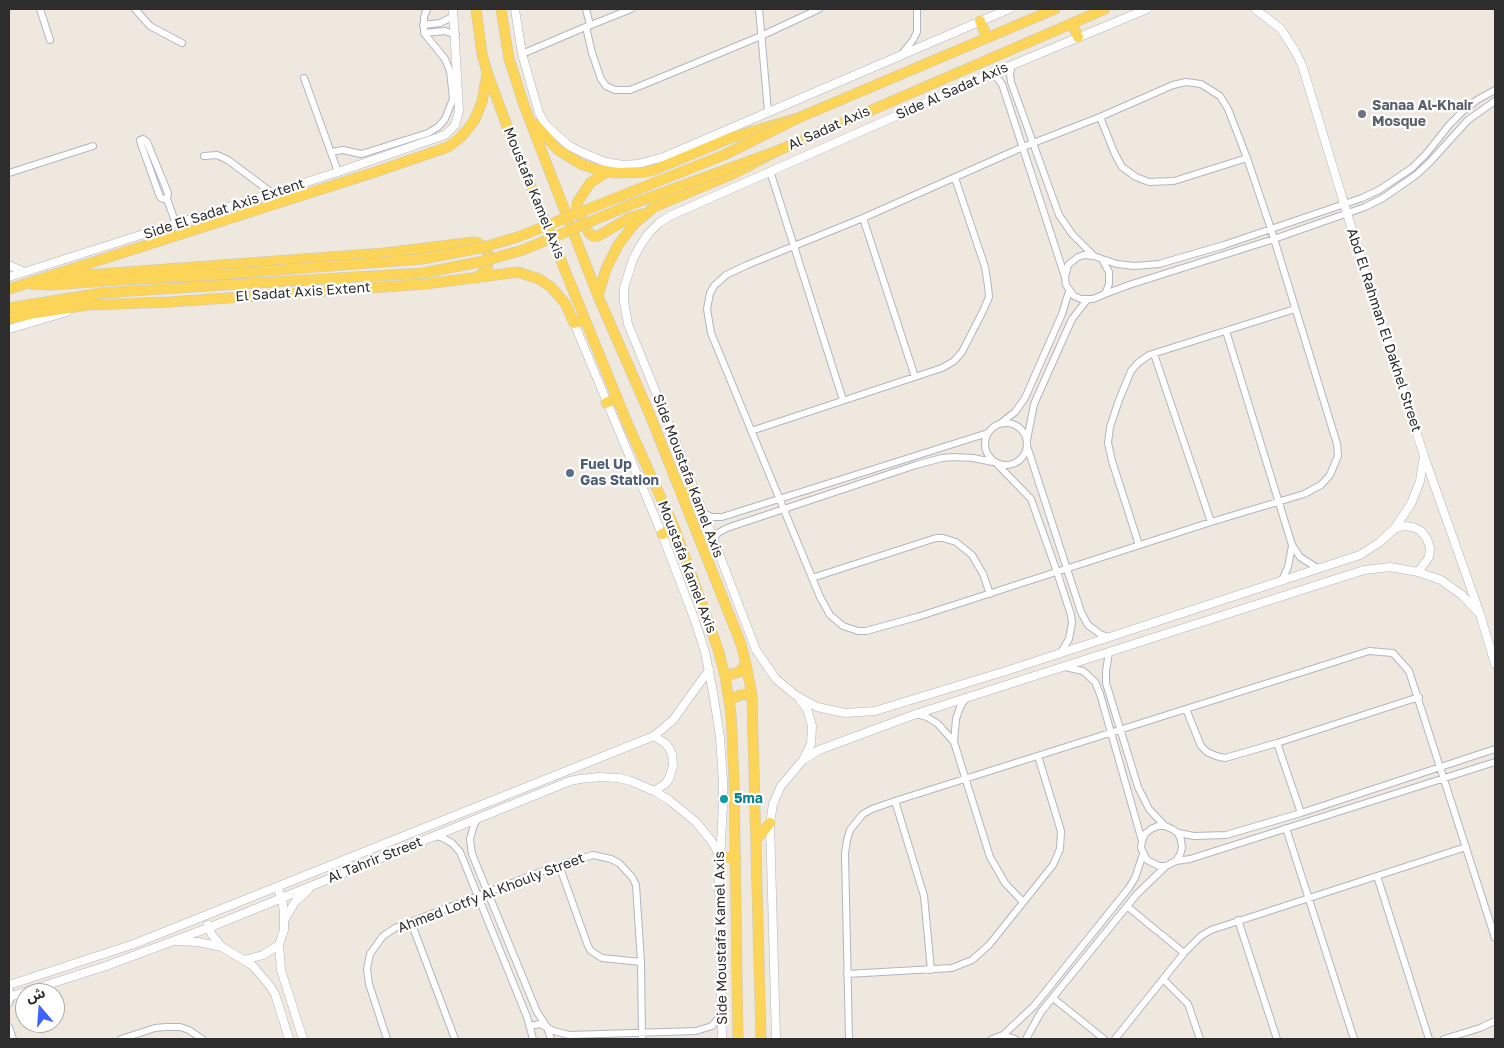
<!DOCTYPE html>
<meta charset="utf-8">
<style>
body{margin:0}
#map{position:relative;width:1504px;height:1048px;overflow:hidden;background:#efe8de;font-family:"Golos Text","Noto Sans Arabic",sans-serif}
canvas{display:block}
.frame{position:absolute;inset:0;border:10px solid #2d2d2d;pointer-events:none}
.north{position:absolute;left:15px;top:983px;width:50px;height:50px;box-sizing:border-box;background:#fff;border:1px solid #ababab;border-radius:50%;rotate:342deg;font-size:14px;font-weight:700;line-height:20px;text-align:center;color:#2d2d2d}
.north::after{content:'';display:block;margin:auto;width:18px;height:22px;background:#3c62ff;clip-path:polygon(50% 0,100% 100%,50% 72%,0 100%)}
</style>
<div id="map">
<canvas width="1504" height="1048"></canvas>
<div class="frame"></div>
<div class="north">ش</div>
</div>
<script>
const g = document.querySelector('canvas').getContext('2d');
g.lineJoin = 'round';
function poly(rows) {
  const path = new Path2D();
  for (const r of rows) {
    if (r.length === 3) {
      path.moveTo(r[0] + r[2], r[1]);
      path.arc(r[0], r[1], r[2], 0, 2 * Math.PI);
      continue;
    }
    path.moveTo(r[0], r[1]);
    for (let i = 2; i < r.length; i += 2) path.lineTo(r[i], r[i + 1]);
  }
  return path;
}
function stroke(path, color, width, dash) {
  g.strokeStyle = color;
  g.lineWidth = width;
  g.lineCap = dash ? 'butt' : 'round';
  g.setLineDash(dash || []);
  g.stroke(path);
}
function label(font, color, halo, rows, align = 'center') {
  g.font = font + ' "Golos Text",sans-serif';
  g.lineWidth = 4.5;
  g.setLineDash([]);
  g.textBaseline = 'middle';
  g.strokeStyle = halo;
  g.fillStyle = color;
  for (const [text, x, y, turn = 0] of rows) {
    g.save();
    g.translate(x, y);
    g.rotate((+turn || 0) * Math.PI / 180);
    g.textAlign = isNaN(turn) ? turn : align;
    if (halo) g.strokeText(text, 0, 0);
    g.fillText(text, 0, 0);
    g.restore();
  }
}
const minor = poly([
 [40,9,50,40],
 [135,9,150,26,182,43],
 [631,9,586,27,592,53,601,79,606,86,615,90,630,90,650,82,761,36,819,9],
 [759,9,768,111],
 [423,25,440,23,454,16],
 [424,33,445,31,456,35],
 [522,54,590,25,586,9],
 [901,55,913,40,917,32,917,9],
 [1012,65,1010,74,1011,82,1059,215,1072,234,1094,256],
 [993,73,1002,84,1065,277],
 [304,78,338,172],
 [1186,82,1201,84,1220,96,1228,109,1247,158,1271,229,1337,444,1338,456,1330,475,1321,485,1304,494,1211,522,917,617,866,631,858,631,843,626,830,615,820,597,711,333,707,309,710,293,714,286,726,275,747,265,863,218,1023,147,1100,117,1173,85,1186,82],
 [1100,117,1114,152,1122,167,1136,177,1149,182,1174,181,1247,158],
 [143,139,147,142,168,193,167,199,163,199,160,197,141,144,140,140,143,139],
 [331,152,343,150,361,154,365,153,428,133,438,127,445,119,453,99,450,71,445,59,424,33,424,17,427,9],
 [204,156,217,155,228,160,272,193],
 [770,171,843,400],
 [9,173,93,146],
 [167,199,176,224],
 [863,218,915,377],
 [1084,255,1094,256,1102,259,1109,272,1109,284,1105,294,1093,299,1081,299,1074,296,1066,285,1065,277,1068,265,1078,257,1084,255],
 [1102,259,1117,264,1134,266,1159,264,1224,245,1362,198,1379,190,1412,168,1426,154,1450,124,1463,111,1477,100,1495,90],
 [1105,294,1129,285,1274,239,1365,207,1383,198,1416,175,1430,162,1468,120,1495,101],
 [1226,331,1292,545,1300,557,1319,569],
 [1154,354,1211,522],
 [1006,444,21],
 [1001,423,1015,412,1025,398,1062,314,1069,291],
 [751,431,942,368,954,361,962,352,983,311,989,297,988,286,985,267,955,178],
 [1027,440,1034,404,1072,319,1087,300],
 [1027,446,1081,612,1088,625,1100,634,1108,637],
 [997,464,1031,499,1057,572,1071,615,1072,623,1069,639,1061,652],
 [703,513,712,517,722,517,988,433],
 [713,539,718,533,727,528,916,465,942,458,953,457,973,458,993,462],
 [1139,545,1112,461,1108,443,1110,427,1119,400,1131,371,1138,363,1149,355,1295,309],
 [812,578,936,538,943,538,956,542,972,555,983,574,990,594],
 [1282,580,1288,567,1292,546],
 [1109,652,1106,671,1106,683,1138,787,1149,809,1165,826],
 [1065,667,1083,671,1095,682,1100,694,1142,841],
 [1186,709,1201,746,1207,752,1216,756,1225,758,1277,743,1419,697],
 [916,714,927,717,938,724,954,742,990,857,1005,883,1023,902],
 [954,742,956,719,960,707,966,698],
 [1277,743,1301,813],
 [895,801,924,896,931,970],
 [478,818,474,825,470,839,472,854,537,1012,547,1027,551,1039],
 [1286,828,1354,1039],
 [1178,833,1181,840,1182,848,1180,855,1176,861,1166,866,1159,866,1147,860,1141,848,1142,841,1145,834,1151,829,1158,826,1165,826,1172,829,1178,833,1194,836,1226,835,1301,813,1495,749],
 [434,836,441,837,452,843,460,852,527,1017,533,1039],
 [1176,861,1190,859,1495,762],
 [559,865,588,946,591,951,602,958,641,962],
 [1377,876,1429,1039],
 [1128,907,1157,931],
 [1238,920,1277,1039],
 [411,922,455,1039],
 [1161,934,1184,953],
 [847,974,952,968,972,960,989,945,1053,865,1060,849,1061,831,1038,756],
 [1163,979,1188,1004,1200,1039],
 [9,987,11,997,9,1003],
 [1053,998,1104,1039],
 [530,1026,540,1024,554,1031,569,1035,696,1031,712,1026,721,1015],
 [9,1027,13,1039],
 [1003,1035,1034,1006,1128,889,1135,878,1143,854],
 [121,1039,155,1028,166,1027,180,1027,189,1030,202,1039],
 [387,1039,369,984,367,969,370,954,383,936,395,928,559,865,593,855,611,859,619,863,632,877,636,885,641,962,642,1039],
 [849,1039,845,853,847,840,850,830,863,814,872,809,895,801,1369,651,1393,653,1409,671,1495,938],
 [992,1039,1003,1035,1015,1039],
 [1026,1039,1041,1012,1137,894,1166,866],
 [1115,1039,1184,953,1201,936,1211,930,1466,847],
 [1444,1039,1480,1028,1495,1021]
]);
const tertiary = poly([
 [515,9,522,54,539,113,546,125,568,145,581,152,605,162,623,165,638,164,664,157,1009,9],
 [1147,9,993,73,672,215,659,223,648,234,640,246,633,259,624,288,624,302,628,324,678,447,756,650,776,679,795,695,817,707,845,713,875,711,1006,671,1360,555,1380,542,1394,529,1411,504,1420,481,1424,456],
 [1255,9,1281,29,1295,51,1302,65,1356,243,1424,456,1480,614,1495,664],
 [9,265,24,272],
 [9,277,338,172,445,135,455,125,459,111,453,9],
 [574,323,662,534,694,618,705,652,713,692,720,737,723,781,723,804,719,880,722,1039],
 [9,329,67,312],
 [1394,529,1403,526,1413,527,1421,531,1427,539,1430,548,1429,557,1418,572],
 [800,700,807,709,812,726,811,744,804,758],
 [654,736,665,743,669,748,672,754,673,766,669,779,665,784,654,791],
 [277,887,282,899,284,912,284,930,279,945,281,970,303,1039],
 [285,919,295,902,308,890],
 [208,925,212,935,222,947,252,965,270,986,275,994,289,1039],
 [177,941,198,942,222,947],
 [244,960,263,955,279,945],
 [9,985,134,944,654,736,673,720,709,670],
 [9,997,106,966,208,928,570,781,580,779,599,777,619,778,631,781,654,791,669,800,696,822,713,843,720,857],
 [776,1039,770,823,773,804,781,786,803,760,819,750,916,714,1364,570,1390,567,1418,572,1441,580,1462,595,1480,614]
]);
const primary = poly([
 [476,9,482,54,487,72,514,145,628,425,675,529,718,649,725,676,731,714,734,778,738,1039],
 [501,9,509,59,525,108,598,296,650,415,741,644,746,664,752,695,761,1039],
 [980,21,987,37],
 [1072,23,1078,37],
 [535,124,558,150,581,164,598,170,616,173,645,172,654,170,733,137,798,118,1055,9],
 [607,172,590,183,577,203,577,210,589,233,593,236,598,236,629,218,642,214],
 [61,275,86,275,385,253,474,242,478,243,484,247,489,256,487,268,477,278],
 [32,284,52,285,117,280,211,275],
 [9,289,375,172,448,147,461,137,474,121,482,102,487,73],
 [598,296,606,269,618,245,634,224,654,207,735,173,777,151,1105,9],
 [9,308,101,293,208,286],
 [9,319,35,313,88,305,170,302,426,284,518,272,539,279,551,287,565,303,574,323,585,320],
 [606,403,617,398],
 [682,495,694,490],
 [662,534,675,529],
 [725,676,739,672,746,664],
 [729,700,740,695,752,695],
 [756,840,770,823],
 [720,857,736,858]
]);
const primaryBridge = poly([
 [211,275,422,259,480,248,518,237,724,155,798,118],
 [208,286,423,273,484,261,523,250,632,204,777,151]
]);
const markers = [
 [1362,114,5,"#6b7280"],
 [570,473,5,"#5c6f8a"],
 [724,799,5,"#0f9aa8"]
];
const streetNames = [
 ["Side Al Sadat Axis",952,91,-24],
 ["Al Sadat Axis",829,128,-24],
 ["Moustafa Kamel Axis",534,193,68],
 ["Side El Sadat Axis Extent",224,209,-18],
 ["El Sadat Axis Extent",303,292,-4],
 ["Abd El Rahman El Dakhel Street",1384,330,72],
 ["Side Moustafa Kamel Axis",688,476,69],
 ["Moustafa Kamel Axis",687,567,69],
 ["Al Tahrir Street",375,860,-22],
 ["Ahmed Lotfy Al Khouly Street",491,893,-21],
 ["Side Moustafa Kamel Axis",721,938,-91]
];
const worshipNames = [
 ["Sanaa Al-Khair",1372,106],
 ["Mosque",1372,122]
];
const serviceNames = [
 ["Fuel Up",580,465],
 ["Gas Station",580,481]
];
const cultureNames = [
 ["5ma",734,799]
];
stroke(minor, '#b2b5c1', 8);
stroke(tertiary, '#b2b5c1', 9);
stroke(primary, '#c8c8c8', 11);
stroke(minor, '#fff', 6);
stroke(tertiary, '#fff', 8);
stroke(primary, '#fcd457', 10);
stroke(primaryBridge, '#c8c8c8', 11, []);
stroke(primaryBridge, '#fcd457', 10);
for (const [x, y, r, color] of markers) {
  const dot = new Path2D();
  dot.arc(x, y, r, 0, 2 * Math.PI);
  g.fillStyle = color;
  g.fill(dot);
  stroke(dot, '#fff', 2);
}
label('14px', '#2d2d2d', '#fff', streetNames);
label('bold 14px', '#5b616d', '#fff', worshipNames, 'left');
label('bold 14px', '#4e5e75', '#fff', serviceNames, 'left');
label('bold 14px', '#0d838f', '#fff', cultureNames, 'left');
</script>
